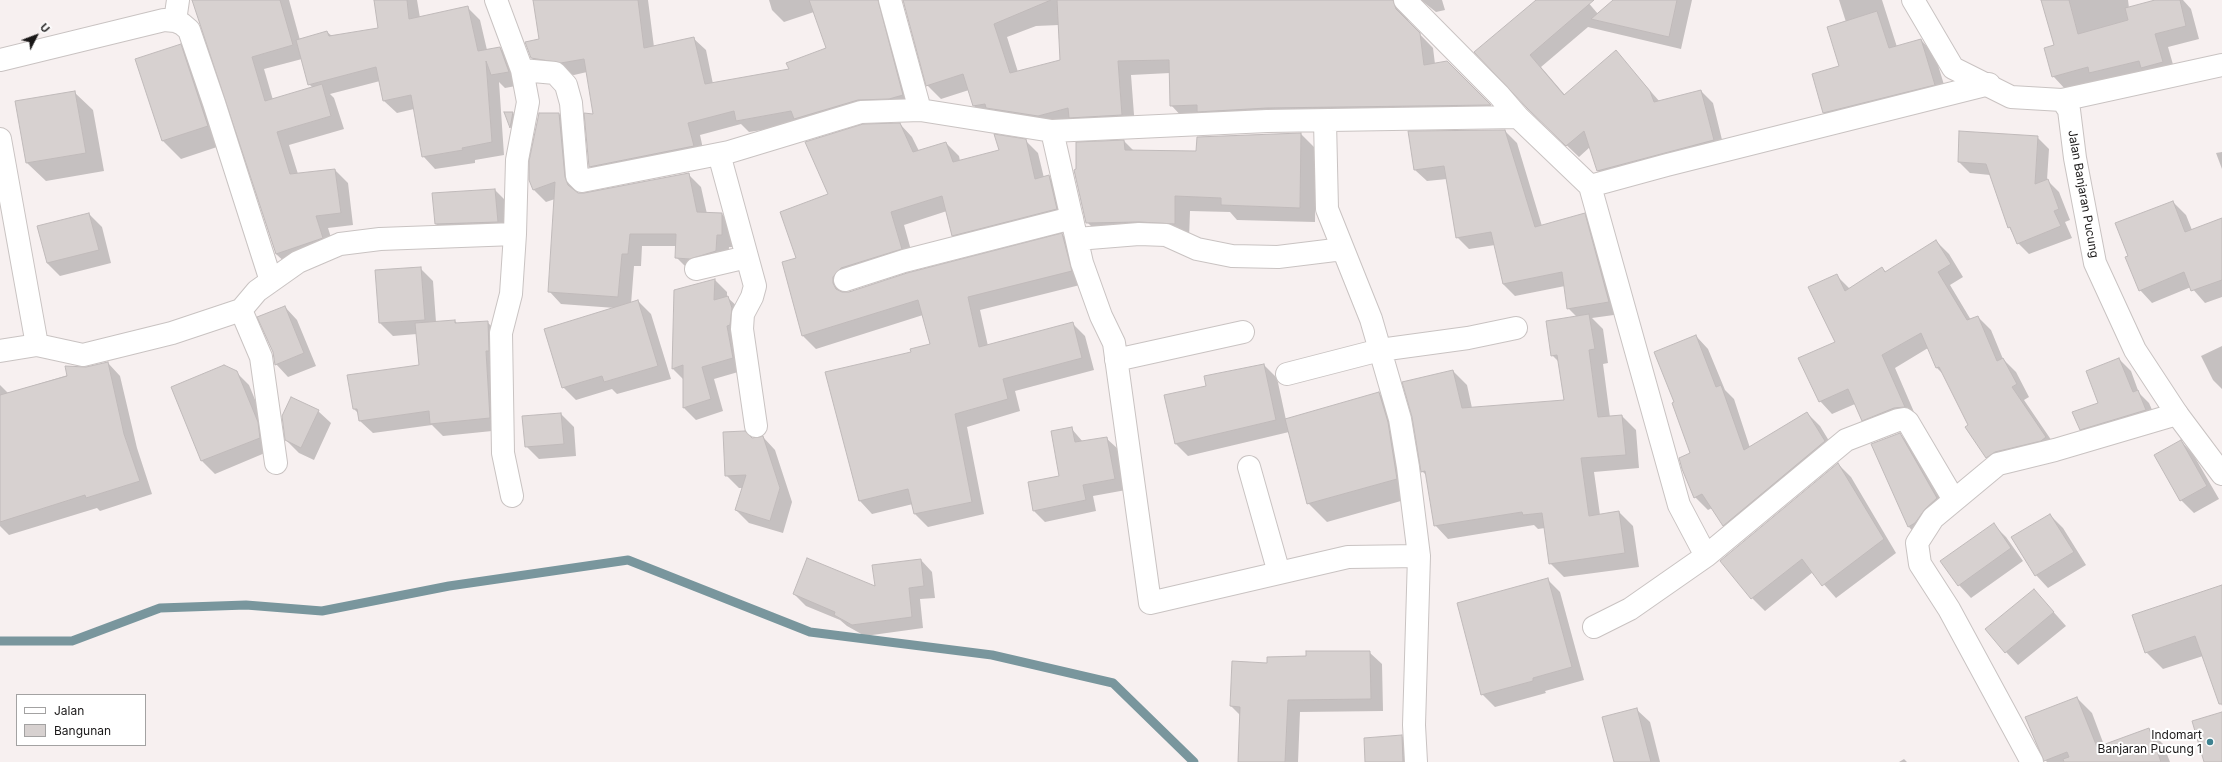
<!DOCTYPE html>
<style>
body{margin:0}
#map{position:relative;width:2222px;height:762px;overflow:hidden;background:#f7f0f0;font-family:Inter,sans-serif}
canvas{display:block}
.legend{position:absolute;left:16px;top:694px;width:130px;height:52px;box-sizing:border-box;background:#fff;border:1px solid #a3a2a2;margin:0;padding:5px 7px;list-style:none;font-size:12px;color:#191717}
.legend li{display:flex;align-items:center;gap:8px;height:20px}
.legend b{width:20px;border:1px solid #a3a2a2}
.north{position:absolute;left:16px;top:16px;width:40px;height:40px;-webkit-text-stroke:3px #fff;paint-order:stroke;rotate:48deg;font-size:11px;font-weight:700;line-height:16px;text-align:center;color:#191717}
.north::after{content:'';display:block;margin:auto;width:14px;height:18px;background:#191717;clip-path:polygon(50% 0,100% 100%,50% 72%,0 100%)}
</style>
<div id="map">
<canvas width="2222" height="762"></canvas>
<ul class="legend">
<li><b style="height:5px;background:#fff"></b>Jalan</li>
<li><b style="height:11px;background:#d7d1d0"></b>Bangunan</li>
</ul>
<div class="north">U</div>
</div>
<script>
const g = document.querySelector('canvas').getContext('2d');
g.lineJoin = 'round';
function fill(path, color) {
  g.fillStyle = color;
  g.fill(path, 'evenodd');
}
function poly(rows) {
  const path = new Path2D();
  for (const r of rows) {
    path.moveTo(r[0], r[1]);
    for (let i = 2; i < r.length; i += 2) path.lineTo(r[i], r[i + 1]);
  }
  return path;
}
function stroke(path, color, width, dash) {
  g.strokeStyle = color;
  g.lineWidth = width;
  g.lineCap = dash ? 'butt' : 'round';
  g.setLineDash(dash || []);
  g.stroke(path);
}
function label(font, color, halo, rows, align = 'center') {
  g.font = font + ' Inter,sans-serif';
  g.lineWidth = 4;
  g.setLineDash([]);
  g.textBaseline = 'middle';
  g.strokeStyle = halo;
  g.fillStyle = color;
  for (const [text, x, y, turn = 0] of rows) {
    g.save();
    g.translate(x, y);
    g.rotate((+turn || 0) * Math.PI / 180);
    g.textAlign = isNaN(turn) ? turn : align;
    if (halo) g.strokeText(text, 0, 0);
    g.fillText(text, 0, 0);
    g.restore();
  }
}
const shadow = poly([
 [193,0,289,0,300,40,327,32,332,36,380,29,375,0,417,0,420,18,467,7,480,20,487,50,500,48,513,61,521,85,505,88,499,82,504,155,475,160,475,163,435,169,423,156,414,109,397,113,384,101,380,81,330,94,334,98,344,129,289,145,298,174,335,170,348,183,353,225,328,228,335,250,289,266,276,254],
 [302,59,309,84,313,88,273,100,264,69],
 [534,0,648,0,654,47,693,38,706,50,713,84,790,70,827,48,814,12,784,22,772,10,769,0,880,0,914,107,749,132,741,124,700,135,705,158,602,179,590,166,595,115,587,72,574,75,544,70,532,58,540,40],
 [904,0,1442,0,1445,10,1436,12,1422,1,1415,1,1406,11,1409,23,1433,48,1435,64,1447,62,1503,118,1184,119,1171,105,1170,73,1131,75,1135,128,987,119,973,105,969,90,941,99,927,85],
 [1059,25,1061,61,1018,72,1007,37,1036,26],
 [1537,0,1586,0,1598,14,1615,0,1692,0,1681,49,1588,27,1541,67,1565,95,1616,52,1660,102,1701,91,1713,103,1725,152,1610,183,1598,171,1590,147,1579,157,1540,120,1476,52],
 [1839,0,1882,0,1897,47,1922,41,1935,55,1948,98,1838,126,1824,112,1841,67,1846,22],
 [2043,0,2128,0,2129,8,2159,0,2183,0,2191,9,2199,39,2168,47,2176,75,2066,90,2053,76,2055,46],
 [180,45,199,64,226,144,181,159,162,140],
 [74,92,93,110,104,171,46,181,27,163],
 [506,113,513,113,526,126,523,140,511,128],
 [559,114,572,127,578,194,688,174,701,187,707,214,722,214,735,227,735,247,729,247,728,264,689,270,676,257,676,246,642,246,641,266,634,266,631,304,638,301,651,314,671,379,617,394,612,389,576,400,563,387,615,308,561,304,549,291,555,199,546,202,533,189],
 [900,124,912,137,919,151,946,143,959,156,960,161,1001,151,1025,140,1038,153,1044,178,1049,177,1062,189,1069,222,966,248,953,235,947,211,904,225,914,261,845,290,845,293,1062,234,1075,247,1084,284,980,310,988,346,1072,323,1085,336,1094,370,1015,391,1020,411,967,427,984,514,928,527,915,514,913,504,872,514,860,501,912,352,931,345,923,315,816,349,803,336,783,263,798,259,830,195],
 [1505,131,1517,143,1542,226,1584,214,1596,226,1621,314,1592,318,1603,329,1608,363,1603,364,1610,417,1622,416,1636,430,1639,468,1594,472,1600,515,1619,512,1633,526,1639,567,1564,577,1550,563,1545,528,1538,529,1534,525,1448,539,1435,525,1426,475,1422,471,1453,371,1467,385,1472,408,1565,401,1559,362,1552,355,1577,317,1568,308,1565,286,1515,296,1503,284,1495,245,1469,249,1457,237,1447,179,1427,181,1415,170],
 [1301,134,1316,149,1315,222,1237,220,1230,212,1190,211,1189,239,1102,237,1087,222,1124,141,1134,151,1197,152],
 [2037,137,2049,149,2047,180,2059,192,2070,220,2065,222,2072,238,2029,254,2018,243,2009,227,1990,175,1970,173,1959,162],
 [2222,152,2222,169,2216,153],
 [495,190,508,203,510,235,448,237,436,224,433,194],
 [2173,202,2186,215,2192,230,2222,262,2222,297,2205,303,2191,287,2152,303,2140,290,2129,256],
 [89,214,102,227,111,263,60,276,47,263],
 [1936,241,1949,254,1963,277,1950,285,1971,320,1978,317,1991,330,2003,359,2016,372,2029,397,2024,400,2058,450,1999,470,1987,457,1944,375,1937,368,1928,348,1895,368,1917,419,1875,433,1862,420,1855,404,1832,414,1820,401,1836,342,1836,275,1850,289,1882,268,1886,272],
 [420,268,433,281,436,322,455,321,458,324,487,322,500,334,502,430,443,436,432,425,373,433,360,421,359,414,354,409,420,366,417,334,393,336,380,323],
 [715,280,727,292,727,297,740,309,745,370,714,379,723,411,696,420,684,408,684,380,673,369,675,291],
 [285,307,297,320,316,366,288,377,276,364,274,352],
 [1696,336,1708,349,1725,390,1734,399,1750,448,1807,413,1820,426,1837,454,1736,538,1724,525,1712,508,1708,510,1695,497,1691,454,1675,403],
 [2222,346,2222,389,2213,380,2201,356],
 [2119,359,2131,371,2139,393,2149,403,2157,421,2092,440,2080,429,2099,403],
 [108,363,120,376,137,448,152,494,100,511,97,508,9,535,0,526,0,385,8,393],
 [1264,365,1277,378,1286,420,1379,393,1397,412,1415,497,1327,522,1308,503,1289,432,1188,456,1175,443,1207,387],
 [236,372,249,385,270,436,272,450,215,474,202,461,172,387],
 [318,411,331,423,314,460,299,453,286,440],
 [561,414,574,427,576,456,539,459,526,446],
 [1071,428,1083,442,1106,438,1118,449,1126,490,1093,496,1096,511,1045,522,1034,511,1060,477],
 [1900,434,1912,447,1950,511,1921,540,1909,527,1873,444],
 [763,437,775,450,792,502,783,533,749,523,736,510,743,488,739,488,726,475,751,439],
 [2181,441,2193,454,2219,499,2194,513,2181,500],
 [1838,464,1851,477,1896,553,1836,598,1813,572,1765,611,1752,598],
 [2050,515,2063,528,2086,565,2048,588,2036,575],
 [1994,525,2006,537,2023,561,1971,598,1959,585],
 [921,560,932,572,935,598,920,599,923,628,865,636,847,626,840,620,806,606,794,594,876,587],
 [1547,579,1560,592,1584,680,1545,691,1546,693,1495,707,1482,694],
 [2222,586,2222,706,2203,656,2163,669,2146,652],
 [2034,590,2066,626,2018,665,2006,652],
 [1369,652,1382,664,1383,711,1300,712,1298,762,1238,762,1241,716,1231,706,1268,664,1307,657],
 [2077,698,2092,713,2104,745,2148,729,2163,744,2170,762,2047,762,2045,760],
 [1637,710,1650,722,1660,762,1615,762],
 [1402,736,1414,749,1416,762,1366,762],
 [1904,759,1907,762,1899,762]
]);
const stream = poly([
 [0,641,72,641,160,608,246,605,322,611,449,586,628,560,810,632,992,655,1113,683,1194,762]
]);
const building = poly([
 [192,0,280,0,293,45,252,57,265,101,322,84,331,116,277,132,290,174,335,169,341,213,316,216,323,238,276,254,192,0],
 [374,0,407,0,409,19,468,6,478,51,500,47,509,72,491,75,486,61,492,142,462,148,463,150,422,157,411,95,383,101,376,67,308,85,296,40,327,31,329,36,378,28,374,0],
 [533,0,638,0,644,48,694,37,705,84,789,69,786,63,826,48,809,0,878,0,903,95,889,99,858,100,794,119,791,111,736,121,734,111,688,123,694,146,589,167,584,113,593,114,584,59,561,63,531,58,525,42,539,39,533,0],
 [903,0,1051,0,994,24,1010,73,1060,60,1057,0,1393,0,1396,9,1420,33,1424,65,1447,61,1491,105,1267,108,1197,112,1197,105,1170,106,1169,60,1118,61,1122,115,1069,118,1068,108,1038,116,986,108,985,104,973,106,963,74,926,86,903,0],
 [1536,0,1594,0,1530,55,1564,95,1616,50,1650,91,1654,102,1701,90,1714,140,1597,171,1584,131,1566,146,1527,108,1474,52,1536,0],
 [1613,0,1677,0,1669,37,1591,19,1613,0],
 [2041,0,2069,0,2078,34,2128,20,2125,8,2155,0,2180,0,2186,26,2155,34,2163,62,2141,68,2139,61,2089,73,2088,67,2052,77,2044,48,2054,45,2041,0],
 [1877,11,1889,48,1921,39,1935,85,1823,113,1812,74,1839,66,1827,27,1877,11],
 [181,44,208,126,162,141,135,59,181,44],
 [75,91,86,153,26,163,15,101,75,91],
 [504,112,513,112,510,128,504,112],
 [539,113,559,113,565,177,568,185,578,193,584,193,689,173,697,212,722,213,722,235,717,235,716,251,690,259,675,258,676,234,630,234,628,254,622,254,618,297,548,292,555,182,533,190,529,180,529,161,539,113],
 [900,123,913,152,946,142,953,162,999,150,994,134,1026,139,1035,179,1049,175,1057,209,952,236,942,196,891,212,902,249,841,268,833,277,833,283,836,289,842,292,849,292,907,273,1062,233,1072,271,968,297,979,347,1073,322,1082,358,1003,379,1008,399,955,414,972,502,914,514,908,489,859,501,825,372,911,352,910,349,930,344,918,300,802,336,782,262,796,258,780,212,828,194,805,142,863,124,900,123],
 [1505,130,1535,227,1585,213,1609,302,1567,309,1562,272,1503,284,1491,232,1456,238,1444,166,1414,170,1408,131,1505,130],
 [1959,131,2038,136,2035,184,2048,179,2059,209,2054,211,2061,226,2017,244,2010,227,2008,228,1986,164,1958,162,1959,131],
 [1301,133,1300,208,1221,205,1221,198,1175,196,1175,224,1139,222,1086,223,1074,170,1076,169,1076,142,1124,140,1125,150,1196,151,1197,137,1301,133],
 [495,189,498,222,435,224,432,193,495,189],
 [2173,201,2185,232,2222,218,2222,280,2191,291,2184,272,2139,291,2125,257,2128,256,2115,223,2173,201],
 [89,213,99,250,47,263,37,226,89,213],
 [1936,240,1951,264,1938,272,1967,320,1978,316,1997,361,2003,358,2017,384,2012,387,2046,437,2041,441,1995,452,1986,458,1965,427,1968,425,1939,367,1936,368,1921,333,1882,355,1905,407,1894,408,1862,421,1848,389,1819,402,1798,358,1835,342,1808,287,1837,274,1845,291,1882,267,1885,272,1936,240],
 [421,267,425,320,379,323,375,270,421,267],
 [715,279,714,300,728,296,732,308,730,325,727,326,733,358,702,367,711,399,683,408,683,365,672,369,674,290,715,279],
 [638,300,658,366,604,382,602,376,562,388,544,329,638,300],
 [285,306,304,353,275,365,273,352,257,317,285,306],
 [1589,314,1595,349,1589,350,1598,417,1622,415,1626,455,1581,458,1589,516,1619,511,1625,553,1549,564,1542,513,1523,515,1522,512,1434,526,1425,471,1421,472,1412,417,1402,382,1453,370,1462,408,1564,400,1557,355,1551,356,1546,321,1589,314],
 [455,320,455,323,488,321,489,351,486,351,490,418,430,424,429,411,359,421,357,409,353,409,347,375,419,365,415,323,455,320],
 [1696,335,1716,387,1721,385,1744,450,1807,412,1825,441,1723,526,1702,494,1694,498,1682,469,1679,458,1690,453,1672,403,1674,402,1654,352,1696,335],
 [2119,358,2133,392,2138,390,2146,410,2080,430,2072,412,2098,403,2086,371,2119,358],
 [108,362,124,434,140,481,86,498,85,495,0,522,0,395,67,376,65,366,86,367,108,362],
 [1264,364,1276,420,1175,444,1164,395,1206,386,1204,376,1264,364],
 [224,365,237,371,258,422,260,438,201,461,171,387,224,365],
 [1379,392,1388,422,1397,479,1307,504,1285,419,1379,392],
 [291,397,319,410,301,448,285,440,282,416,291,397],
 [561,413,564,444,525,447,522,416,561,413],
 [1072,427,1075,442,1107,437,1115,479,1083,485,1086,500,1033,511,1028,482,1059,476,1051,431,1072,427],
 [745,431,752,438,763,436,780,488,770,521,735,510,746,475,725,476,723,432,745,431],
 [1900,433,1937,498,1925,509,1915,523,1908,527,1871,444,1900,433],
 [2181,440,2207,486,2180,501,2154,455,2181,440],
 [1838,463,1884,539,1822,586,1802,559,1751,599,1720,561,1838,463],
 [2050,514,2074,552,2035,576,2011,537,2050,514],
 [1994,523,2011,548,1958,586,1940,561,1994,523],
 [807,558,875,586,872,565,921,559,924,586,909,588,912,617,852,625,834,615,835,612,793,594,807,558],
 [1548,578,1572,667,1533,678,1533,681,1481,695,1457,603,1548,578],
 [2222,585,2222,704,2219,704,2195,636,2145,653,2132,615,2222,585],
 [2034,589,2054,612,2005,653,1985,629,2034,589],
 [1306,651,1370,651,1371,699,1288,700,1285,762,1238,762,1240,707,1230,706,1232,661,1267,663,1267,657,1306,656,1306,651],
 [2077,697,2097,747,2149,728,2161,762,2064,762,2063,759,2069,757,2067,752,2044,761,2025,717,2077,697],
 [1637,708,1651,762,1614,762,1602,717,1637,708],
 [2222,712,2222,762,2204,762,2192,721,2222,712],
 [1402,735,1403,762,1365,762,1364,738,1402,735]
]);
const minor = poly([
 [890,0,920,110],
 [175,21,178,0],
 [0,60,164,20,175,21,182,24,189,30,214,103,271,281],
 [522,70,555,73,566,85,571,103,577,176,582,181,729,152,861,112,920,110,1052,131,1267,121,1518,117,1499,95,1405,0],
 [2062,100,2222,65],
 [1518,117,1590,186,1679,505,1706,556],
 [1325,121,1327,209,1371,319,1400,419,1408,467,1419,556,1414,725,1416,762],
 [1052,131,1082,263,1101,316,1114,343,1150,603,1348,557,1419,556],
 [0,139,37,345],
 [719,154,755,286,752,297,743,314,742,329,756,426],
 [1590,186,1667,165,1989,84],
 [1077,239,1139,234,1166,235,1197,249,1232,256,1278,257,1343,249],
 [696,269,747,257],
 [845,280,904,261,1072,218],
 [241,310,261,357,276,463],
 [0,351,37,345,83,355,172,333,241,310,257,291,298,262,340,244,380,239,515,234,517,160,528,102,522,70,496,0],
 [1116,360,1243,332],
 [1287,374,1380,350,1468,338,1516,328],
 [1249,467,1279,573],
 [512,496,503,453,501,333,511,294,515,234],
 [1594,627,1630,609,1706,556,1846,440,1898,420,1904,419,1908,422,1954,500],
 [2032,762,1949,609,1920,564,1917,543,1933,518,1998,464,2055,450,2177,414]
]);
const tertiary = poly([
 [1913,0,1953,68,2011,97,2062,100,2069,110,2075,158,2095,263,2135,350,2177,414,2222,474]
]);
const markers = [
 [2210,742,4,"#3e8290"]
];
const streetNames = [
 ["Jalan Banjaran Pucung",2083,194,80]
];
const poiNames = [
 ["Indomart",2202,735],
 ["Banjaran Pucung 1",2202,749]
];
fill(shadow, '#0003');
stroke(stream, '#79969d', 9);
fill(building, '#d7d1d0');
stroke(building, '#c0baba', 1);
stroke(minor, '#c9c3c2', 24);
stroke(tertiary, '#c9c3c2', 24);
stroke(minor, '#fff', 22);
stroke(tertiary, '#fff', 22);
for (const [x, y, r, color] of markers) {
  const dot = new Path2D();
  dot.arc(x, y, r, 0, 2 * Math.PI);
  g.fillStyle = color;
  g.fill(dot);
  stroke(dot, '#fff', 1.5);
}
label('12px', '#191717', '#fff', streetNames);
label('12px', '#191717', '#fff', poiNames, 'right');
</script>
